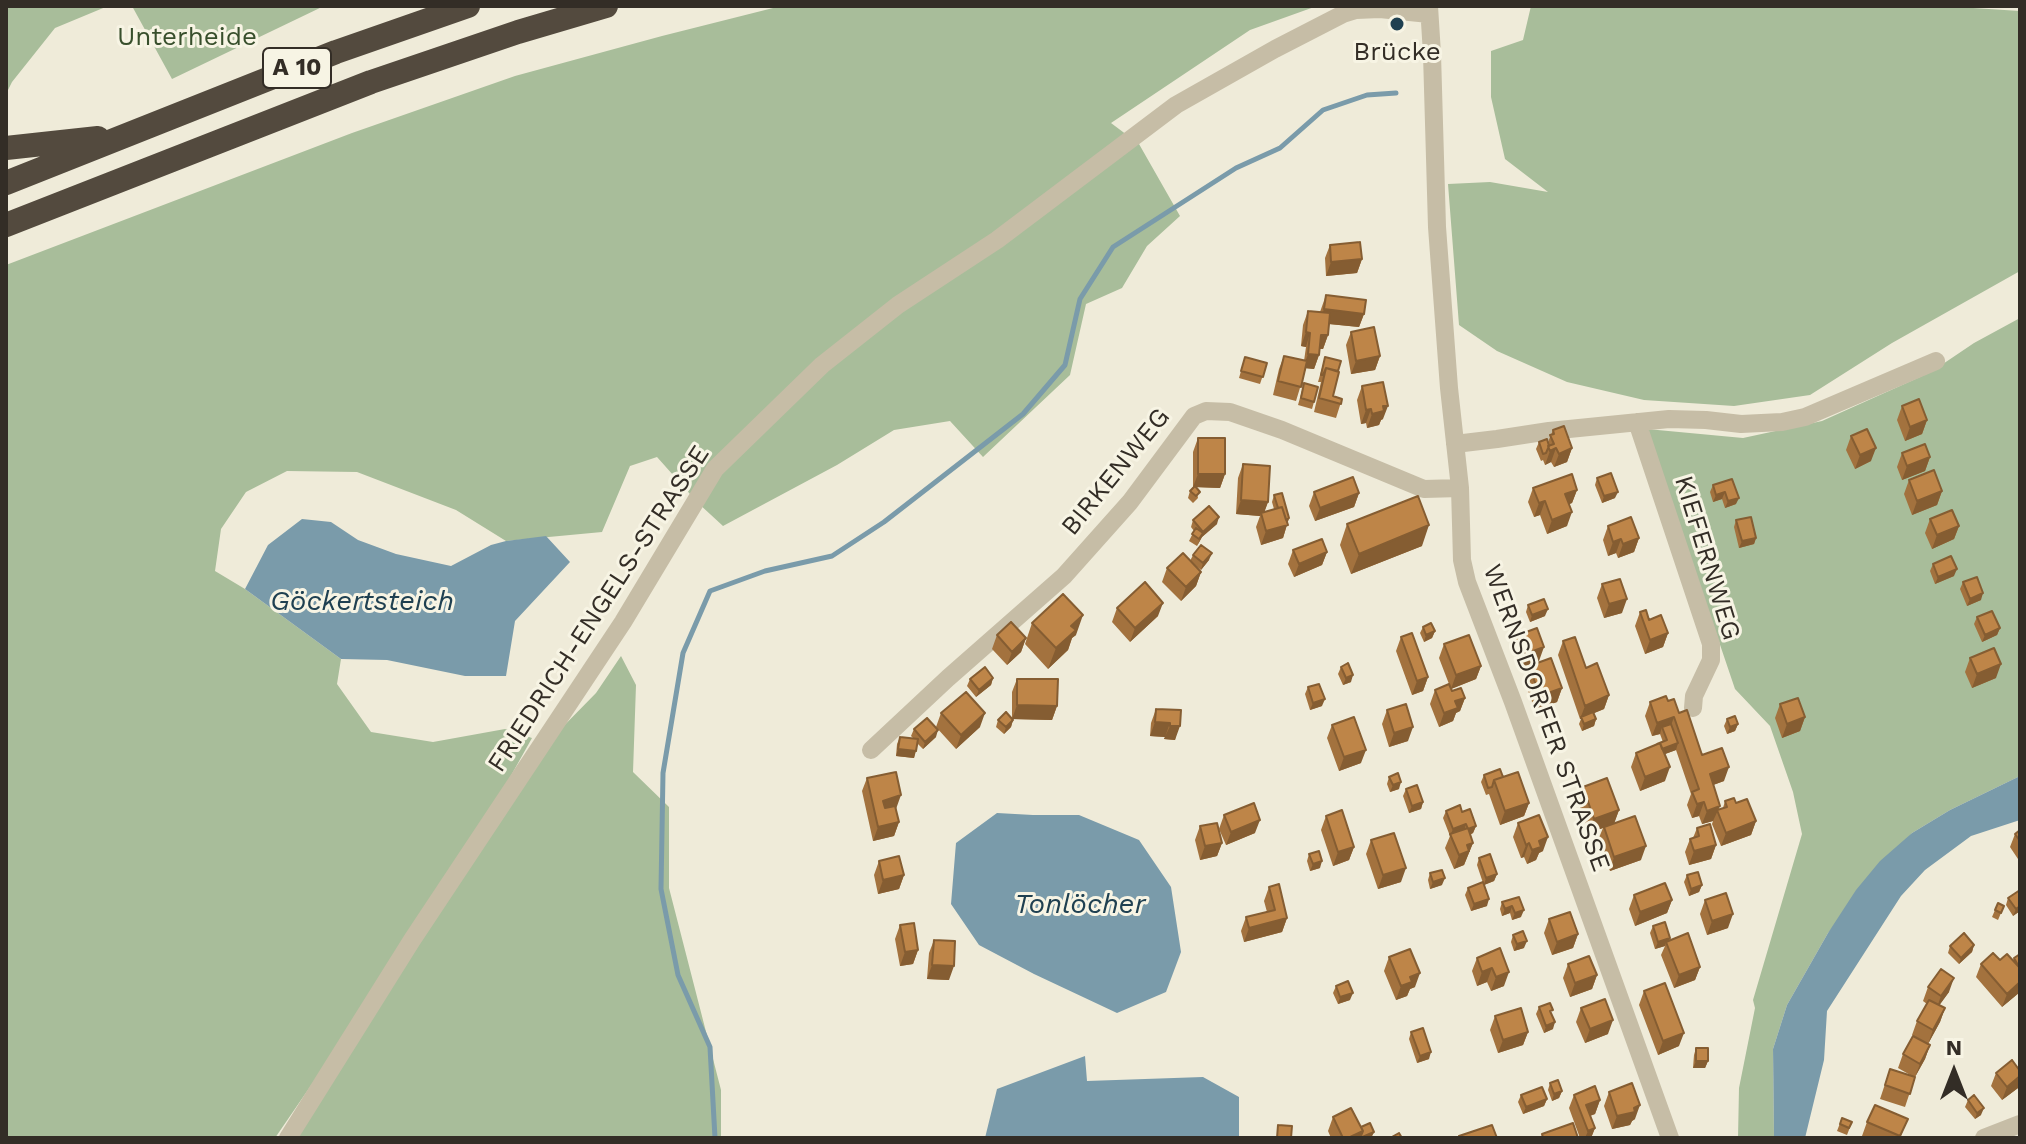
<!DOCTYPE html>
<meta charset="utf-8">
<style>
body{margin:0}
#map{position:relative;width:2026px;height:1144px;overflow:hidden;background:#efebd9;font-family:"Work Sans",sans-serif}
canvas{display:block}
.frame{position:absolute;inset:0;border:8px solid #332d26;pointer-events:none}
.north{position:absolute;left:1914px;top:1032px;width:80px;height:80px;-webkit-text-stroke:6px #f7f4e4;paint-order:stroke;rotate:0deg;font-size:22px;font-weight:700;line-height:32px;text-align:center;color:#332d26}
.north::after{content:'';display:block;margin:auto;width:28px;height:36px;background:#332d26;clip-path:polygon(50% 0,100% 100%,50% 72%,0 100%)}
</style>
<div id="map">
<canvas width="2026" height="1144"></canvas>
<div class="frame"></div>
<div class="north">N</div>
</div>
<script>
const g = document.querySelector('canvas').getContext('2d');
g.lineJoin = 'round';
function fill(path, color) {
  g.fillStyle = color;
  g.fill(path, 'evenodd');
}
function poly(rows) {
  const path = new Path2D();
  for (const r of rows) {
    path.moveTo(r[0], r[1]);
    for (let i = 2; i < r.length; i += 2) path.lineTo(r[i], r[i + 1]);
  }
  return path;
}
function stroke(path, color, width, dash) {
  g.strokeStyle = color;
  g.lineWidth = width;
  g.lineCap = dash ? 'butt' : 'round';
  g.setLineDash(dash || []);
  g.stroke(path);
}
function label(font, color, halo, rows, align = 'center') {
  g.font = font + ' "Work Sans",sans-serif';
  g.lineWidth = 6;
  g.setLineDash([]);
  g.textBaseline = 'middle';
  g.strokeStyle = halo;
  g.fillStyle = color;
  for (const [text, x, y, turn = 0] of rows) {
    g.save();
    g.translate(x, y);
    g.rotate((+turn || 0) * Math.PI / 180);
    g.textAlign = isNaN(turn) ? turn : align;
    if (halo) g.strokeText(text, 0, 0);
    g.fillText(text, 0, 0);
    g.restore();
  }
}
const green = poly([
 [6,6,108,6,55,28,12,82,6,94],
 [132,6,324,6,172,79],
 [781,6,1317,6,1250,30,1111,123,1139,144,1180,216,1147,246,1122,288,1086,304,1070,375,983,457,950,421,894,430,837,465,723,526,698,503,657,457,630,466,602,532,506,541,456,510,357,472,287,471,246,492,221,529,215,571,245,589,341,659,337,684,371,732,433,742,505,729,532,738,456,874,275,1138,6,1138,6,265,352,133,515,76,662,36],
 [1531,6,1942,6,2020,11,2020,271,1892,343,1810,395,1734,406,1644,400,1567,382,1497,351,1459,325,1448,184,1490,182,1548,192,1505,159,1491,97,1491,51,1523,40],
 [2020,318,2020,776,1950,810,1912,833,1828,933,1787,1005,1773,1049,1774,1138,1738,1138,1739,1088,1755,1008,1753,1000,1802,834,1793,792,1770,726,1735,689,1647,429,1743,438,1822,421,1931,372,1974,343],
 [621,656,636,685,633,772,669,807,669,888,721,1090,721,1138,293,1138,546,744,596,693]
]);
const water = poly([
 [302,519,331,522,358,540,396,554,451,566,491,545,506,541,546,536,570,562,515,621,506,676,465,676,387,660,341,659,245,589,268,545],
 [2020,776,2020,820,1971,836,1925,870,1901,896,1827,1011,1824,1060,1805,1138,1774,1138,1773,1049,1787,1005,1828,933,1856,890,1880,861,1912,833,1950,810],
 [997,813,1033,815,1079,815,1139,840,1171,887,1181,952,1166,992,1117,1013,1034,974,979,945,951,904,956,843],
 [1085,1056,1087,1081,1203,1077,1239,1097,1239,1138,985,1138,997,1089]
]);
const stream = poly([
 [715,1138,710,1047,678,975,661,889,663,773,683,653,710,591,765,571,832,556,884,522,1023,414,1065,365,1080,299,1113,247,1236,168,1280,148,1323,110,1367,95,1396,93]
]);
const minor = poly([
 [1429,6,1432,54,1437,227,1449,388,1460,488,1462,560,1467,582,1513,702,1670,1138],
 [1637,422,1711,644,1711,660,1694,696,1693,708],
 [1455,444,1497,439,1549,431,1669,419,1706,420,1741,424,1782,422,1805,417,1936,361],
 [871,750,948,678,1064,576,1130,502,1194,416,1206,411,1230,412,1282,430,1424,489,1460,488],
 [288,1138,412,940,623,622,715,469,822,365,898,305,997,240,1176,105,1275,49,1343,14,1356,10,1380,9,1429,14],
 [1984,1138,2020,1124]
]);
const motorway = poly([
 [6,148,98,138],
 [6,183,336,52,468,6],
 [6,225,371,82,518,32,606,6]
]);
const wall = poly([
 [1330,245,1362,259,1357,273,1326,276,1325,258],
 [1326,295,1364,314,1359,327,1329,324,1328,335,1323,349,1320,349,1319,355,1314,369,1306,368,1296,401,1273,395,1279,369,1284,356,1304,361,1306,347,1301,346,1303,325,1308,311,1320,312],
 [1351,332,1380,356,1375,370,1351,374,1346,345],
 [1245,357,1267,363,1260,384,1239,378],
 [1325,357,1333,396,1342,399,1336,418,1314,412,1321,382,1318,382],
 [1304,383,1314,402,1312,409,1298,405],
 [1362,386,1383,419,1381,420,1379,425,1367,428,1366,423,1361,424,1357,400],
 [1902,406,1927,420,1922,434,1905,441,1897,420],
 [1553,430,1572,448,1567,462,1554,467,1551,462,1545,465,1543,460,1541,461,1536,449,1539,442,1548,442],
 [1851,436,1871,461,1855,469,1846,450],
 [1198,438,1225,474,1220,488,1196,487,1198,498,1193,503,1188,498,1190,491,1193,487,1193,452],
 [1902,453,1930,457,1925,471,1902,480,1897,467],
 [1243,464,1268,502,1264,512,1274,509,1272,502,1274,495,1289,518,1283,538,1261,545,1256,527,1260,516,1236,514,1238,478],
 [1597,478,1615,498,1602,503,1595,485],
 [1732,479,1736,504,1725,508,1722,499,1713,502,1710,492,1713,485],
 [1909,480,1942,491,1937,505,1912,515,1904,494],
 [1533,488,1577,490,1572,503,1569,504,1567,526,1547,534,1540,515,1534,517,1528,502],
 [1314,492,1359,493,1354,507,1315,521,1309,506],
 [1930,519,1959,526,1954,539,1932,549,1925,533],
 [1193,520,1217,524,1202,537,1197,546,1189,541,1194,531,1191,527],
 [1736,520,1756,538,1754,544,1739,548,1734,527],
 [1347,524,1422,546,1351,574,1340,545],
 [1608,526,1639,538,1634,552,1618,558,1616,553,1608,556,1603,540],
 [1293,550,1327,552,1322,565,1294,577,1288,564],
 [1193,555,1209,560,1201,570,1192,563,1201,572,1196,586,1181,601,1162,582,1167,568,1190,561],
 [1933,564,1954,576,1935,584,1930,571],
 [1963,582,1981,600,1967,606,1960,589],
 [1602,584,1622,613,1604,618,1597,598],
 [1528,605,1545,616,1530,622,1526,612],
 [1117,608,1158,616,1130,642,1112,622],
 [1640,612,1668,633,1663,647,1645,654,1635,626],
 [1977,617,2000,628,1997,635,1982,642,1974,624],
 [1032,623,1076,635,1072,638,1068,650,1048,669,1025,644],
 [1423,627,1435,631,1432,638,1424,642,1420,633],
 [997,635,1026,638,1021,652,1007,665,992,649],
 [1518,635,1539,661,1520,668,1513,649],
 [1401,637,1428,677,1423,691,1412,695,1396,651],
 [1563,641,1609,695,1604,709,1594,713,1596,719,1594,726,1582,731,1579,724,1581,719,1580,719,1558,655],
 [1444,644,1481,666,1476,679,1451,689,1452,691,1465,698,1460,711,1456,713,1453,721,1439,727,1430,704,1435,690,1449,684,1439,658],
 [1970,658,1996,678,1972,688,1965,672],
 [1529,666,1562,688,1557,702,1535,710,1524,680],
 [1341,667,1351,682,1343,685,1338,674],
 [993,678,991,685,976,697,967,686,970,679],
 [1017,679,1057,706,1052,720,1012,719,1013,720,1011,727,1004,734,996,727,998,720,1012,719,1012,692],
 [1308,687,1322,706,1310,710,1305,694],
 [1668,701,1679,713,1702,755,1724,781,1713,785,1719,810,1723,808,1725,801,1736,803,1756,821,1751,835,1721,846,1712,824,1713,821,1702,824,1699,816,1692,818,1687,805,1691,794,1676,750,1665,754,1665,781,1640,791,1631,767,1636,753,1663,742,1660,734,1652,736,1645,716,1650,702],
 [1780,704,1805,717,1800,731,1782,738,1775,718],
 [1156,709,1181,710,1175,740,1164,739,1165,737,1150,736,1151,723],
 [1387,710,1408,741,1389,747,1382,724],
 [941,713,980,727,956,749,936,727],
 [1727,719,1738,724,1735,731,1727,734,1724,726],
 [1332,725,1361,763,1339,771,1327,738],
 [914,729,936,737,923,749,917,743,914,758,896,756,897,744,900,737,914,739,911,736],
 [1484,775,1503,777,1529,803,1524,816,1500,825,1489,794,1486,795,1481,782],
 [1389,777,1399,789,1390,792,1387,784],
 [867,778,896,808,899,822,894,836,873,841,862,791],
 [1583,787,1619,810,1614,823,1641,860,1610,871,1598,840,1603,828,1589,833,1578,801],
 [1406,789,1423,802,1421,809,1409,813,1403,796],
 [1446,811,1462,812,1476,826,1473,833,1470,835,1473,843,1464,865,1454,869,1445,848,1450,836,1443,818],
 [1224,815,1255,833,1226,845,1219,829],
 [1326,816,1354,847,1349,860,1333,866,1321,830],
 [1518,823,1543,851,1539,853,1536,860,1527,864,1524,857,1521,858,1513,837],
 [1200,826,1222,843,1217,856,1200,860,1195,840],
 [1697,828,1716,845,1711,859,1689,865,1685,852,1690,839,1693,838],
 [2020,830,2020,862,2010,847,2015,834],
 [1371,840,1401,882,1378,889,1366,854],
 [1309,854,1320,868,1310,871,1307,861],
 [1479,858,1497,874,1494,881,1484,885,1487,906,1471,911,1465,895,1468,888,1483,883,1477,865],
 [879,861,904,875,899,889,878,894,874,875],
 [1430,873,1442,885,1430,889,1428,880],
 [1687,875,1702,885,1699,892,1689,896,1684,882],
 [1269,887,1287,918,1282,932,1244,942,1241,931,1246,917,1267,912,1264,901],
 [1634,895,1672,900,1667,913,1635,926,1629,909],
 [1519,897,1521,917,1512,920,1510,913,1502,916,1500,909,1502,902],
 [2008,898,2020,911,2013,916,2006,905],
 [1705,900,1728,928,1707,935,1700,914],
 [2004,906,1998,920,1992,917,1995,910],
 [1549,919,1578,934,1573,948,1552,955,1544,933],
 [900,925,918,950,913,964,900,966,895,939],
 [1653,926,1670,938,1669,941,1700,967,1695,980,1674,988,1661,955,1665,946,1655,949,1650,933],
 [1513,935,1524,948,1514,951,1511,942],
 [934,940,949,980,927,979,929,953],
 [1974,945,1972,952,1959,964,1948,953,1950,946],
 [1500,948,1504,986,1491,991,1487,982,1477,986,1472,971,1477,958],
 [2020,954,2020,992,2002,1007,1976,977,1981,964,2000,960,2013,960],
 [1389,957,1415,987,1410,989,1407,996,1396,1000,1384,971],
 [1568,964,1597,975,1592,989,1570,997,1563,978],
 [1336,986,1350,1000,1338,1004,1333,993],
 [1928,987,1949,992,1939,1005,1945,1008,1940,1022,1928,1044,1912,1035,1917,1021,1927,1004,1923,1001],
 [1644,991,1679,1046,1658,1055,1639,1005],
 [1539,1007,1551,1013,1553,1029,1544,1033,1536,1014],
 [1581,1008,1608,1034,1585,1043,1576,1022],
 [1495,1016,1528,1032,1523,1045,1498,1053,1490,1030],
 [1411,1032,1429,1059,1417,1063,1409,1039],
 [1930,1045,1925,1059,1915,1077,1905,1107,1880,1099,1890,1069,1912,1076,1898,1068,1903,1054],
 [1696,1048,1708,1061,1705,1068,1693,1068,1694,1055],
 [2020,1071,2020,1082,2018,1088,2002,1100,1991,1086,1996,1073],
 [1550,1083,1562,1091,1559,1098,1552,1101,1548,1090],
 [1609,1092,1635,1119,1632,1121,1630,1125,1612,1129,1604,1106],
 [1521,1095,1547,1099,1544,1106,1523,1114,1518,1102],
 [1574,1095,1600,1100,1595,1114,1590,1116,1595,1128,1591,1138,1580,1138,1569,1108],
 [1968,1100,1981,1115,1975,1119,1965,1107],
 [1333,1117,1374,1132,1371,1138,1331,1138,1328,1131],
 [1842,1118,1852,1122,1847,1135,1837,1131],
 [1908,1119,1900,1138,1867,1138,1862,1136,1867,1122]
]);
const shadedWall = poly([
 [1362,259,1357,273,1326,276,1331,262],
 [1324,309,1364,314,1359,327,1319,323],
 [1306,332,1310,333,1306,347,1301,346],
 [1321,335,1328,335,1323,349,1316,348],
 [1308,354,1319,355,1314,369,1303,368],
 [1380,356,1375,370,1351,374,1356,361],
 [1383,406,1388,406,1383,419,1381,420,1379,425,1367,428,1372,414],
 [1371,409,1366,423,1361,424,1366,410],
 [1927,420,1922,434,1905,441,1910,427],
 [1556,448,1551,462,1545,465,1550,451],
 [1572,448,1567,462,1554,467,1559,454],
 [1876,448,1871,461,1855,469,1860,455],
 [1930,457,1925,471,1902,480,1907,466],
 [1198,474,1225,474,1220,488,1193,487],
 [1577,490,1572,503,1560,508,1565,494],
 [1942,491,1937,505,1912,515,1917,501],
 [1618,492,1615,498,1602,503,1604,496],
 [1725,492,1722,499,1713,502,1716,495],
 [1359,493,1354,507,1315,521,1320,508],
 [1739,498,1736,504,1725,508,1728,501],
 [1241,500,1268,502,1263,516,1261,513,1260,516,1236,514],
 [1545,501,1540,515,1534,517,1539,503],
 [1572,512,1567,526,1547,534,1552,520],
 [1219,517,1217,524,1202,537,1197,546,1203,532],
 [1289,518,1283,538,1261,545,1266,531,1282,521],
 [1429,525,1422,546,1351,574,1359,554],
 [1959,526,1954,539,1932,549,1937,535],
 [1639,538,1634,552,1618,558,1623,544],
 [1756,538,1754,544,1739,548,1742,541],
 [1621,539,1616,553,1608,556,1613,542],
 [1327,552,1322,565,1294,577,1299,564],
 [1212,553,1209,560,1201,570,1203,563],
 [1957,569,1954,576,1935,584,1938,577],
 [1201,572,1196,586,1181,601,1186,587],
 [1983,593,1981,600,1967,606,1970,599],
 [1627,599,1622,613,1604,618,1609,604],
 [1163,603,1158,616,1130,642,1135,628],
 [1548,609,1545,616,1530,622,1532,615],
 [1083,615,1076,635,1072,638,1068,650,1048,669,1056,648,1071,626],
 [2000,628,1997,635,1982,642,1985,635],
 [1435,631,1432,638,1424,642,1426,635],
 [1668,633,1663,647,1645,654,1650,640],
 [1026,638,1021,652,1007,665,1012,652],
 [1544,647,1539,661,1520,668,1525,654],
 [2001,664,1996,678,1972,688,1977,674],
 [1481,666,1476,679,1451,689,1456,675],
 [1353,675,1351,682,1343,685,1346,678],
 [1428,677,1423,691,1412,695,1417,681],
 [993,678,991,685,976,697,979,690],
 [1562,688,1557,702,1535,710,1540,696],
 [1609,695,1604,709,1580,719,1585,706],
 [1465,698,1460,711,1456,713,1453,721,1439,727,1444,713,1455,701],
 [1325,699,1322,706,1310,710,1313,703],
 [1017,705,1057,706,1052,720,1012,719],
 [985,713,980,727,956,749,961,735],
 [1674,717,1669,731,1662,727,1660,734,1652,736,1657,723],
 [1805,717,1800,731,1782,738,1787,724],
 [1596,719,1594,726,1582,731,1584,724],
 [1013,720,1011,727,1004,734,1006,727],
 [1155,722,1170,723,1165,737,1150,736],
 [1738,724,1735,731,1727,734,1730,727],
 [1170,726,1180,726,1175,740,1164,739],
 [1413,727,1408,741,1389,747,1394,733],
 [938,730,936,737,923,749,925,742],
 [1678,743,1676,750,1657,757,1660,750],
 [898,749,916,751,914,758,896,756],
 [1366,750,1361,763,1339,771,1344,757],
 [1670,767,1665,781,1640,791,1645,777],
 [1729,767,1724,781,1705,788,1710,774],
 [1401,782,1399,789,1390,792,1393,785],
 [901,795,896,809,878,815,883,801],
 [1423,802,1421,809,1409,813,1412,806],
 [1704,802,1699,816,1692,818,1697,804],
 [1529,803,1524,816,1500,825,1505,811],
 [1720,806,1713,821,1702,824,1707,811],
 [1619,810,1614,824,1589,833,1594,819],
 [1260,820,1255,833,1226,845,1231,832],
 [1756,821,1751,835,1721,846,1726,833],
 [899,822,894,836,873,841,878,827],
 [1466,824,1464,831,1450,836,1453,829],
 [1476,826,1473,833,1466,836,1468,829],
 [1548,837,1543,851,1539,853,1536,860,1527,864,1532,850,1539,841],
 [1222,843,1217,856,1200,860,1205,846],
 [1473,843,1464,865,1454,869,1459,855,1467,845],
 [1529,843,1524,857,1521,858,1526,845],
 [1716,845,1711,859,1689,865,1694,851],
 [1646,846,1641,860,1610,871,1614,857],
 [1354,847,1349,860,1333,866,1338,852],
 [1322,861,1320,868,1310,871,1313,864],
 [1406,868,1401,882,1378,889,1383,875],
 [1497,874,1494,881,1484,885,1486,878],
 [904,875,899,889,878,894,883,880],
 [1445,878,1442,885,1430,889,1433,882],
 [1702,885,1699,892,1689,896,1691,889],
 [1489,899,1487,906,1471,911,1474,904],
 [1672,900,1667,913,1635,926,1640,912],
 [1512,906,1510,913,1502,916,1505,909],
 [2020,906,2020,911,2013,916,2016,909],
 [1524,910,1521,917,1512,920,1515,913],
 [1733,914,1728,928,1707,935,1712,921],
 [1287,918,1282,932,1244,942,1249,928],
 [1578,934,1573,948,1552,955,1557,942],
 [1670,938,1667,944,1666,942,1665,946,1655,949,1658,942],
 [1527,941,1524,948,1514,951,1517,944],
 [1974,945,1972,952,1959,964,1961,958],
 [918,950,913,964,900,966,905,952],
 [932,965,954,966,949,980,927,979],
 [1700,967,1695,980,1674,988,1679,975],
 [1492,968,1487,982,1477,986,1482,972],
 [1509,972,1504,986,1491,991,1496,977],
 [1420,973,1415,987,1410,989,1407,996,1396,1000,1401,986,1410,977],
 [1597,975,1592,989,1570,997,1575,983],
 [1954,978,1949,992,1936,1010,1941,996],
 [2020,982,2020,992,2002,1007,2007,994],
 [1353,993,1350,1000,1338,1004,1340,997],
 [1945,1008,1940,1022,1928,1044,1933,1030],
 [1613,1020,1608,1034,1585,1043,1590,1029],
 [1555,1022,1553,1029,1544,1033,1546,1026],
 [1528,1032,1523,1045,1498,1053,1503,1040],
 [1684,1033,1679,1046,1658,1055,1663,1041],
 [1930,1045,1925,1059,1915,1077,1920,1064],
 [1431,1052,1429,1059,1417,1063,1420,1056],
 [1696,1061,1708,1061,1705,1068,1693,1068],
 [2020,1076,2020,1082,2018,1088,2002,1100,2007,1087],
 [1562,1091,1559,1098,1552,1101,1554,1094],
 [1547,1099,1544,1106,1523,1114,1526,1107],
 [1600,1100,1595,1114,1583,1118,1586,1105],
 [1640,1105,1635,1119,1632,1121,1630,1125,1612,1129,1617,1116],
 [1984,1108,1981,1115,1975,1119,1977,1113],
 [1595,1128,1591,1138,1585,1138,1588,1131],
 [1363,1131,1374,1132,1371,1138,1348,1138]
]);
const building = poly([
 [1360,242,1362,259,1331,262,1330,245,1360,242],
 [1326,295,1366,300,1364,314,1324,309,1326,295],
 [1308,311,1330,313,1328,335,1321,335,1319,355,1308,354,1310,333,1306,332,1308,311],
 [1374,327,1380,356,1356,361,1351,332,1374,327],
 [1284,356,1307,361,1301,387,1278,381,1284,356],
 [1245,357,1267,363,1263,377,1241,371,1245,357],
 [1325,357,1341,361,1338,371,1326,368,1323,375,1321,375,1325,357],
 [1326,368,1339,372,1333,396,1342,399,1341,404,1319,398,1326,368],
 [1383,382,1388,406,1383,406,1384,411,1372,414,1371,409,1366,410,1362,386,1383,382],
 [1304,383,1318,387,1314,402,1301,398,1304,383],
 [1919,399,1927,420,1910,427,1902,406,1919,399],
 [1564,426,1572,448,1559,454,1556,448,1550,451,1548,446,1554,444,1550,435,1554,434,1553,430,1564,426],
 [1867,429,1876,448,1860,455,1851,436,1867,429],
 [1198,438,1225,438,1225,474,1198,474,1198,438],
 [1547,439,1549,446,1546,453,1543,454,1539,442,1547,439],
 [1925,444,1930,457,1907,466,1902,453,1925,444],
 [1243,464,1270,466,1268,502,1241,500,1243,464],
 [1934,470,1942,491,1917,501,1909,480,1934,470],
 [1611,473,1618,492,1604,496,1597,478,1611,473],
 [1572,474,1577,490,1565,494,1572,512,1552,520,1545,501,1539,503,1533,488,1572,474],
 [1353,477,1359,493,1320,508,1314,492,1353,477],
 [1732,479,1739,498,1728,501,1725,492,1716,495,1713,485,1732,479],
 [1195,486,1200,492,1196,496,1190,491,1195,486],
 [1282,493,1289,518,1286,520,1282,507,1278,508,1274,495,1282,493],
 [1418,496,1429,525,1359,554,1347,524,1418,496],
 [1209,506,1219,517,1203,532,1193,520,1209,506],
 [1282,507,1288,525,1266,531,1261,513,1282,507],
 [1952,510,1959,526,1937,535,1930,519,1952,510],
 [1631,517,1639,538,1623,544,1621,539,1613,542,1608,526,1631,517],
 [1751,517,1756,538,1742,541,1736,520,1751,517],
 [1196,528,1203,533,1199,539,1192,534,1196,528],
 [1322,539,1327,552,1299,564,1293,550,1322,539],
 [1201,545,1212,553,1203,563,1193,555,1201,545],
 [1183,553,1201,572,1186,587,1167,568,1183,553],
 [1951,556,1957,569,1938,577,1933,564,1951,556],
 [1977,577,1983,593,1970,599,1963,582,1977,577],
 [1620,579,1627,599,1609,604,1602,584,1620,579],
 [1145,582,1163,603,1135,628,1117,608,1145,582],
 [1063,594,1083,615,1071,626,1076,630,1056,648,1032,623,1063,594],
 [1544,599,1548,609,1532,615,1528,605,1544,599],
 [1646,610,1649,620,1661,615,1668,633,1650,640,1640,612,1646,610],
 [1992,611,2000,628,1985,635,1977,617,1992,611],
 [1011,622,1026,638,1012,652,997,635,1011,622],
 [1431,623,1435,631,1426,635,1423,627,1431,623],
 [1537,628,1544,647,1525,654,1518,635,1537,628],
 [1412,633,1428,677,1417,681,1401,637,1412,633],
 [1469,635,1481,666,1456,675,1444,644,1469,635],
 [1575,637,1586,668,1597,663,1609,695,1585,706,1563,641,1575,637],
 [1994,648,2001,664,1977,674,1970,658,1994,648],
 [1551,658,1562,688,1540,696,1529,666,1551,658],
 [1348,663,1353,675,1346,678,1341,667,1348,663],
 [985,667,993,678,979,690,970,679,985,667],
 [1017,679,1058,679,1057,706,1017,705,1017,679],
 [1319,684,1325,699,1313,703,1308,687,1319,684],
 [1449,684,1452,691,1461,688,1465,698,1455,701,1458,708,1444,713,1435,690,1449,684],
 [966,692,985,713,961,735,941,713,966,692],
 [1666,696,1668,701,1674,699,1679,713,1687,710,1702,755,1722,748,1729,767,1710,774,1720,806,1707,811,1704,802,1697,804,1692,792,1699,789,1674,717,1657,723,1650,702,1666,696],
 [1798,698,1805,717,1787,724,1780,704,1798,698],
 [1406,704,1413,727,1394,733,1387,710,1406,704],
 [1156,709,1181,710,1180,726,1170,726,1170,723,1155,722,1156,709],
 [1006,712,1013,720,1006,727,998,720,1006,712],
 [1593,712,1596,719,1584,724,1581,717,1593,712],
 [1735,716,1738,724,1730,727,1727,719,1735,716],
 [1354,717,1366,750,1344,757,1332,725,1354,717],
 [927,718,938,730,925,742,914,729,927,718],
 [1671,724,1678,743,1662,749,1660,743,1657,744,1667,740,1662,727,1671,724],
 [900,737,918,739,916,751,898,749,900,737],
 [1660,743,1670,767,1645,777,1636,753,1660,743],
 [1500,769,1503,777,1494,780,1492,787,1488,788,1484,775,1500,769],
 [896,772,901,795,883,801,885,808,895,806,899,822,878,827,867,778,896,772],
 [1518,772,1529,803,1505,811,1494,780,1518,772],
 [1398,773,1401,782,1393,785,1389,777,1398,773],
 [1607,778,1619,810,1594,819,1583,787,1607,778],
 [1417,785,1423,802,1412,806,1406,789,1417,785],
 [1734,798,1736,803,1747,799,1756,821,1726,833,1717,810,1727,807,1725,801,1734,798],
 [1254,803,1260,820,1231,832,1224,815,1254,803],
 [1460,805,1462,812,1470,809,1476,826,1468,829,1466,824,1453,829,1446,811,1460,805],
 [1342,810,1354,847,1338,852,1326,816,1342,810],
 [1539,815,1548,837,1539,841,1541,847,1532,850,1529,843,1526,845,1518,823,1539,815],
 [1635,816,1646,846,1614,857,1604,827,1635,816],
 [1217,823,1222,843,1205,846,1200,826,1217,823],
 [1710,824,1716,845,1694,851,1690,839,1699,836,1697,828,1710,824],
 [1468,828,1473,843,1467,845,1469,851,1459,855,1450,834,1468,828],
 [2020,830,2020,841,2015,834,2020,830],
 [1394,833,1406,868,1383,875,1371,840,1394,833],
 [1319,851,1322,861,1313,864,1309,854,1319,851],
 [1490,854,1497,874,1486,878,1479,858,1490,854],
 [899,856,904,875,883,880,879,861,899,856],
 [1442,870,1445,878,1433,882,1430,873,1442,870],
 [1698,872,1702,885,1691,889,1687,875,1698,872],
 [1483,882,1489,899,1474,904,1468,888,1483,882],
 [1665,883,1672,900,1640,912,1634,895,1665,883],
 [1279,884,1287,918,1249,928,1246,917,1275,910,1269,887,1279,884],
 [2020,890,2020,906,2016,909,2008,898,2020,890],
 [1726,893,1733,914,1712,921,1705,900,1726,893],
 [1519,897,1524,910,1515,913,1512,906,1505,909,1502,902,1519,897],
 [1998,903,2004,906,2001,913,1995,910,1998,903],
 [1570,912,1578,934,1557,942,1549,919,1570,912],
 [1665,922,1670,938,1658,942,1653,926,1665,922],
 [914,923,918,950,905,952,900,925,914,923],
 [1523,931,1527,941,1517,944,1513,935,1523,931],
 [1688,933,1700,967,1679,975,1666,942,1688,933],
 [1964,933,1974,945,1961,958,1950,946,1964,933],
 [934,940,955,941,954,966,932,965,934,940],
 [1500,948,1509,972,1496,977,1492,968,1482,972,1477,958,1500,948],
 [1410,949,1420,973,1410,977,1412,982,1401,986,1389,957,1410,949],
 [1993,953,2000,960,2007,954,2019,967,2014,958,2020,954,2020,982,2007,994,1981,964,1993,953],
 [1589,956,1597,975,1575,983,1568,964,1589,956],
 [1941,969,1954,978,1941,996,1928,987,1941,969],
 [1348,981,1353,993,1340,997,1336,986,1348,981],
 [1665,983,1684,1033,1663,1041,1644,991,1665,983],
 [1605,999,1613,1020,1590,1029,1581,1008,1605,999],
 [1929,1000,1945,1008,1933,1030,1917,1021,1929,1000],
 [1550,1003,1553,1010,1550,1011,1555,1022,1546,1026,1539,1007,1550,1003],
 [1521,1008,1528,1032,1503,1040,1495,1016,1521,1008],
 [1423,1028,1431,1052,1420,1056,1411,1032,1423,1028],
 [1913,1036,1930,1045,1920,1064,1903,1054,1913,1036],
 [1696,1048,1708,1048,1708,1061,1696,1061,1696,1048],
 [2012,1060,2020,1071,2020,1076,2007,1087,1996,1073,2012,1060],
 [1890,1069,1915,1077,1910,1094,1885,1085,1890,1069],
 [1558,1080,1562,1091,1554,1094,1550,1083,1558,1080],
 [1632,1083,1640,1105,1634,1108,1635,1112,1617,1116,1609,1092,1632,1083],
 [1595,1086,1600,1100,1586,1105,1595,1128,1588,1131,1574,1095,1595,1086],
 [1542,1087,1547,1099,1526,1107,1521,1095,1542,1087],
 [1974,1095,1984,1108,1977,1113,1968,1100,1974,1095],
 [1875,1105,1908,1119,1900,1136,1867,1122,1875,1105],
 [1351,1108,1363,1131,1348,1138,1343,1138,1333,1117,1351,1108],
 [1842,1118,1852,1122,1849,1128,1840,1124,1842,1118],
 [1370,1123,1374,1132,1360,1138,1363,1131,1361,1127,1370,1123],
 [1573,1123,1578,1138,1543,1138,1542,1134,1573,1123],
 [1278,1125,1292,1126,1291,1138,1277,1138,1278,1125],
 [1492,1125,1497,1138,1460,1138,1459,1136,1492,1125],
 [1399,1133,1402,1138,1390,1138,1399,1133]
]);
const markers = [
 [1397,24,8,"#1f4051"]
];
const shields = [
 [297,68,68]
];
const shieldNames = [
 ["A 10",297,68]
];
const parkNames = [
 ["Unterheide",187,37]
];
const poiNames = [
 ["Brücke",1397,52]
];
const streetNames = [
 ["BIRKENWEG",1116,472,-51],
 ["KIEFERNWEG",1707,558,73],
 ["FRIEDRICH-ENGELS-STRASSE",599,609,-57],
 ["WERNSDORFER STRASSE",1546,718,70]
];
const waterNames = [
 ["Göckertsteich",362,602],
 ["Tonlöcher",1080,905]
];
fill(green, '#a8bd9a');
fill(water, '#7a9baa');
stroke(stream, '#7a9baa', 5);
stroke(minor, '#c6bda6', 18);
stroke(motorway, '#534a3e', 24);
fill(wall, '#a3723e');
fill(shadedWall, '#855d32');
fill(building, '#be8548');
stroke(building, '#855d32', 2);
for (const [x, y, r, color] of markers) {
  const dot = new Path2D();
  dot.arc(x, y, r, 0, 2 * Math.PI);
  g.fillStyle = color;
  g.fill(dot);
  stroke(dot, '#f7f4e4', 3);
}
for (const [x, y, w] of shields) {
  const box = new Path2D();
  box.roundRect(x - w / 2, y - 20, w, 40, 6);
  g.fillStyle = '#f7f4e4';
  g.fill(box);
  stroke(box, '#332d26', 2);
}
label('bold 24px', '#332d26', null, shieldNames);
label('26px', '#384f2c', '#f7f4e4', parkNames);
label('26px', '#332d26', '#f7f4e4', poiNames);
label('26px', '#332d26', '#f7f4e4', streetNames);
label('italic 28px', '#1f4051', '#f7f4e4', waterNames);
</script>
